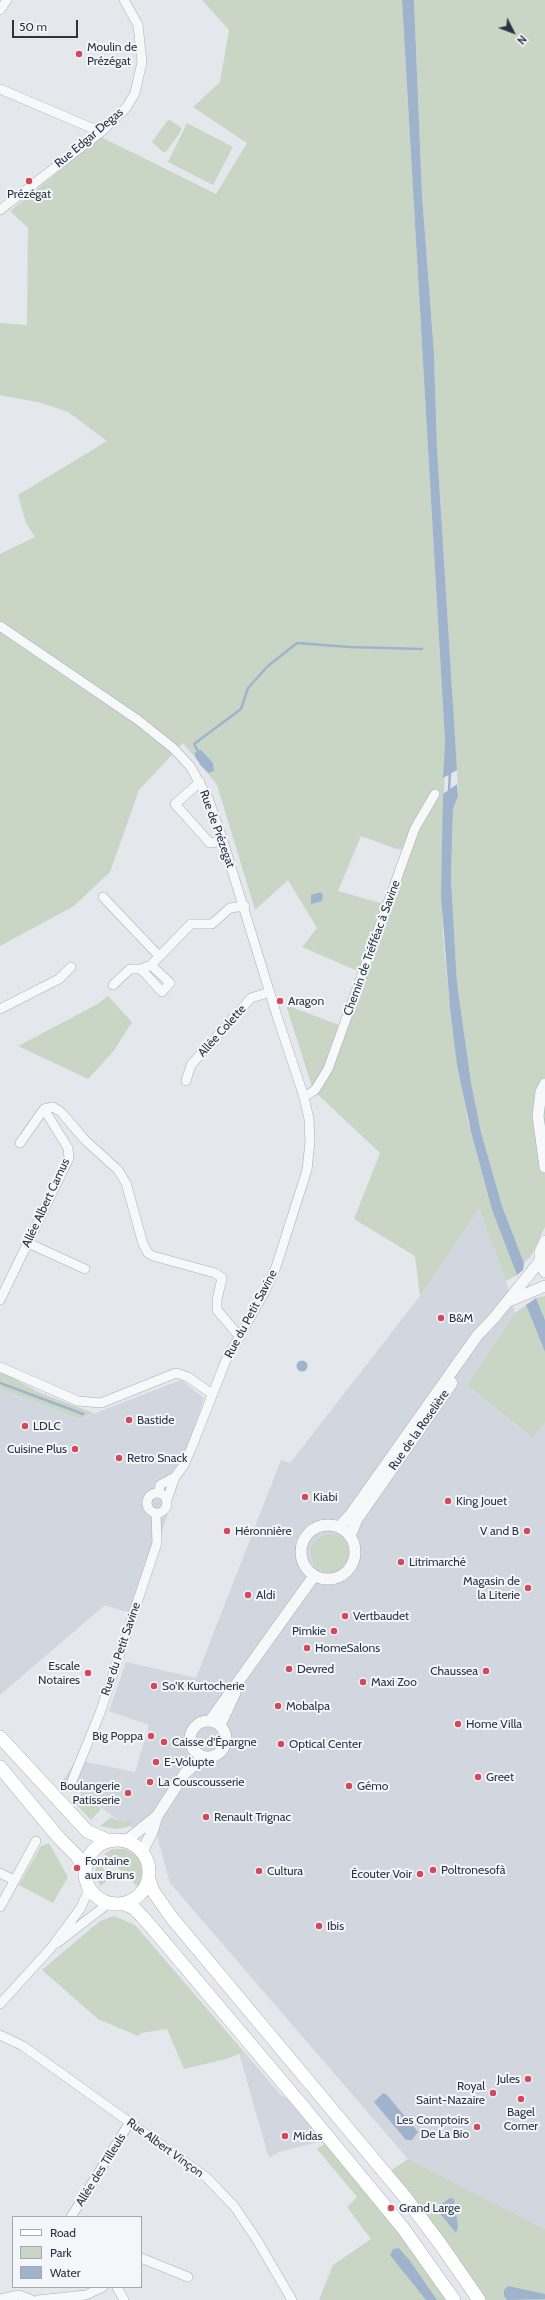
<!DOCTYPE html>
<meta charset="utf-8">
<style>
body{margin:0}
#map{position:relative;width:545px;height:2300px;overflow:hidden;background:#e4e7ec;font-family:Cabin,sans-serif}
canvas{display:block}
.legend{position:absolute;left:12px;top:2216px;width:130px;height:72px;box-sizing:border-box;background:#f4f6f9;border:1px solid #a4a8b1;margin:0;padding:5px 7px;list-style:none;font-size:12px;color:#2b3445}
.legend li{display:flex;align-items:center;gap:8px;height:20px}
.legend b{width:20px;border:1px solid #a4a8b1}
.north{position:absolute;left:493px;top:12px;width:40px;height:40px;-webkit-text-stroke:3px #f4f6f9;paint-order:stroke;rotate:132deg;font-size:11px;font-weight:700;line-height:16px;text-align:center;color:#2b3445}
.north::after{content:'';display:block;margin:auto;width:14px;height:18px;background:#2b3445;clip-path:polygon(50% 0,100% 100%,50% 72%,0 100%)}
.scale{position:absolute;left:12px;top:20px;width:66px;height:18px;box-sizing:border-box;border:2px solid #2b3445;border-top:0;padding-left:5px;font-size:12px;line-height:14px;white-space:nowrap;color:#2b3445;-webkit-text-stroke:3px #f4f6f9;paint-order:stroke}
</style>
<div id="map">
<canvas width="545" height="2300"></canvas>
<ul class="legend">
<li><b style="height:5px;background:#fff"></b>Road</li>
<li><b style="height:11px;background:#c9d6c5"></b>Park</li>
<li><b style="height:11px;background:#9fb4cc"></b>Water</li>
</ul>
<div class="north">N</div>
<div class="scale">50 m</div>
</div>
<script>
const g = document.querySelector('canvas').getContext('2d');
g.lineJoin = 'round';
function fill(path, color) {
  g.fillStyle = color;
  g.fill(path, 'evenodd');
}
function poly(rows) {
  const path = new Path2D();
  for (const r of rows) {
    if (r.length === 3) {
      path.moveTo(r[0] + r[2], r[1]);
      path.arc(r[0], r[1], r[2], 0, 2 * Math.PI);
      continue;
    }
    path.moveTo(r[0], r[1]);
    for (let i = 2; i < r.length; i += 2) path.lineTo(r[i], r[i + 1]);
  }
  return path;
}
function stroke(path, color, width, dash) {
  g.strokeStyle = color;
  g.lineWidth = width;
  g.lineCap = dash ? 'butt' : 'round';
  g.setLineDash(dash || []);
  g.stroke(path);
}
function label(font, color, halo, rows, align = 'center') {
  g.font = font + ' Cabin,sans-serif';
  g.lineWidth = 4;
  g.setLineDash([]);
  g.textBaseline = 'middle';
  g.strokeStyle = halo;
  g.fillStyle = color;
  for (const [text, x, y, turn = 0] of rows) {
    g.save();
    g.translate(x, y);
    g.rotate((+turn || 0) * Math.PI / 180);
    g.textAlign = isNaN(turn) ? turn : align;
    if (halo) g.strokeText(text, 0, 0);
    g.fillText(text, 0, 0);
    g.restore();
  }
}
const built = poly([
 [479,1207,506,1281,515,1313,467,1385,533,1438,545,1423,545,2229,408,2159,170,1883,157,1836,122,1823,63,1780,76,1760,135,1772,149,1725,109,1711,126,1662,196,1678,281,1460,290,1463,420,1296],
 [181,1380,204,1398,136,1615,105,1605,0,1695,0,1388,80,1419],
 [244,2052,281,2095,291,2101,326,2143,319,2142,279,2152,270,2157,268,2155,239,2053]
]);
const green = poly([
 [202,0,402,0,445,742,442,907,443,935,450,1008,467,1118,492,1210,517,1275,506,1281,479,1208,420,1296,415,1256,354,1219,380,1153,313,1090,286,1005,347,1028,367,975,302,947,317,928,288,880,255,910,217,785,183,743,139,790,110,872,74,906,0,946,0,554,35,537,26,523,18,495,107,441,68,412,42,403,0,395,0,323,27,325,28,228,10,211,101,137,216,194,247,143,193,107,220,82,229,30],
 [361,836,397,849,410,850,391,906,338,891],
 [414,0,545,0,545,1227,531,1256,524,1263,502,1206,481,1132,471,1082,457,983,451,878,453,809,458,796,458,789,437,448,434,353,422,195],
 [170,120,181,128,181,131,166,152,163,152,152,142,167,121],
 [187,123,233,147,213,185,168,162],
 [108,996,132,1022,113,1052,88,1079,18,1046,96,1005],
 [545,1296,545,1320,536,1298],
 [526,1305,545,1352,545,1423,533,1438,467,1385,515,1313],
 [0,1371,40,1393,94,1413,80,1419,0,1388],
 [330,1553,19],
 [82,1793,101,1809,91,1820,75,1803],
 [111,1817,123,1823,129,1820,133,1822,127,1827,116,1829,100,1826],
 [49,1843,68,1877,53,1903,19,1885,41,1846],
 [112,1849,126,1849,140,1858,144,1873,139,1888,104,1854],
 [97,1863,113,1877,100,1886,95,1872],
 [114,1916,135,1925,244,2052,226,2059,184,2069,167,2029,141,2033,138,2036,98,2019,42,1970,100,1921],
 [326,2143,409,2244,449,2300,319,2300,333,2265,371,2239,347,2207,357,2197,317,2149],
 [408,2159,545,2229,545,2300,484,2300,389,2172]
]);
const water = poly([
 [402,0,414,0,422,195,434,353,437,448,457,770,443,778,445,742],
 [201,750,213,763,214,771,209,773,201,766,195,756,195,752],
 [457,784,458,796,453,809,451,878,457,983,471,1082,481,1132,502,1206,524,1263,523,1270,517,1275,492,1210,471,1132,457,1065,450,1008,441,897,443,794],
 [321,892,323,895,322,901,311,904,311,895],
 [536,1298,545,1320,545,1352,526,1305],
 [302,1366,5.5],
 [383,2093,387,2095,418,2132,412,2140,406,2140,374,2102],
 [450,2198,454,2199,458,2227,456,2233,438,2211,439,2206],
 [399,2248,410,2261,437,2300,426,2300,390,2255,393,2249],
 [508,2286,545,2294,545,2299,507,2300,504,2296,504,2290]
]);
const stream = poly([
 [198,751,194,744,241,709,248,688,268,666,297,643,349,647,422,649],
 [449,792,450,771],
 [0,1383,83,1414]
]);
const minor = poly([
 [0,10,7,0],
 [0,89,101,132],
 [0,210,101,132,126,108,135,93,142,62,138,25,124,0],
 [0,626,138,720,173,748,190,766,208,798,223,841,276,1013,304,1097,309,1119,310,1141,307,1170,276,1267,264,1293,226,1360,191,1449,184,1465,175,1477,167,1500],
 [200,782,175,804,210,843,223,841],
 [103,897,159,956],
 [141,969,162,992,170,983,151,965],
 [113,985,130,969,141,969,151,965,191,924,212,924,230,908,245,906],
 [0,1009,59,979,71,967],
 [186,1081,191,1065,251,998,270,992],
 [304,1097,315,1090,328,1069,415,828,435,794],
 [20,1143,44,1109,53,1107,61,1112,85,1140,118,1170,126,1183,143,1244,148,1253,153,1256,215,1273,222,1278,217,1300,217,1310,240,1337],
 [28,1243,85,1269],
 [0,1300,69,1158,68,1148,44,1109],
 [0,1367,78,1401,101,1403,176,1373,188,1377,212,1394],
 [157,1503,10],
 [159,1493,160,1485,175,1477],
 [72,1781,100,1713,152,1558,157,1543,156,1514],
 [0,1873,14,1880],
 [0,1907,36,1841],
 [57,1943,109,1903],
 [0,2004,51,1948,80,1909,87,1894,87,1882],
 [0,2035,23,2046,206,2177,234,2206,257,2240,292,2300],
 [71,2217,130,2122],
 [141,2258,188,2277],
 [117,2287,124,2300],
 [0,2299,19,2295,32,2300],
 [38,2300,86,2295,103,2287]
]);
const tertiary = poly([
 [545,1084,541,1092,538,1116,545,1167],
 [545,1241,540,1252,540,1261,545,1272],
 [509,1301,545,1286],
 [328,1552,27],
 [339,1527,351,1514,477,1336,494,1318,540,1261],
 [350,1536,357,1519,452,1383],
 [208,1739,18],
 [210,1721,314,1576],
 [220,1725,235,1693],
 [126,1841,157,1816],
 [142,1852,152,1832,157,1816,185,1773,204,1757]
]);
const secondary = poly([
 [0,1737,87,1831,109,1841],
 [0,1767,59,1838,77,1856,85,1871],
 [117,1872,32],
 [149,1879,153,1891,172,1918,405,2197,441,2245,479,2300],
 [124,1904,134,1908,148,1923,300,2103,403,2228,454,2300]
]);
const markers = [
 [79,54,4,"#d1495b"],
 [29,181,4,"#d1495b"],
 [280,1001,4,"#d1495b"],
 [441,1318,4,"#d1495b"],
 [129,1420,4,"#d1495b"],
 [25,1426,4,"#d1495b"],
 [75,1449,4,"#d1495b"],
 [119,1458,4,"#d1495b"],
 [305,1497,4,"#d1495b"],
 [448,1501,4,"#d1495b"],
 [227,1531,4,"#d1495b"],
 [527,1531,4,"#d1495b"],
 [401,1562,4,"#d1495b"],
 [528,1588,4,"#d1495b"],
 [248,1595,4,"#d1495b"],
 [345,1616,4,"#d1495b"],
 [334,1631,4,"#d1495b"],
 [307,1648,4,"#d1495b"],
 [289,1669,4,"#d1495b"],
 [486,1671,4,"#d1495b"],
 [88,1673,4,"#d1495b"],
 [363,1682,4,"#d1495b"],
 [154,1686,4,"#d1495b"],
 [278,1706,4,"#d1495b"],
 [458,1724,4,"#d1495b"],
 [151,1736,4,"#d1495b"],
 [164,1742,4,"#d1495b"],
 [281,1744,4,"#d1495b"],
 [156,1762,4,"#d1495b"],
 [478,1777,4,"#d1495b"],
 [150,1782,4,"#d1495b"],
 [349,1786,4,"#d1495b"],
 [128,1793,4,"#d1495b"],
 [206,1817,4,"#d1495b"],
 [77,1868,4,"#d1495b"],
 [433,1870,4,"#d1495b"],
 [259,1871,4,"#d1495b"],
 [420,1874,4,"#d1495b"],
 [319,1926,4,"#d1495b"],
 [528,2079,4,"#d1495b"],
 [493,2093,4,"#d1495b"],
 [521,2099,4,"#d1495b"],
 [477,2127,4,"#d1495b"],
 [285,2136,4,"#d1495b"],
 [391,2208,4,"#d1495b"]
];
const poiNames = [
 ["Moulin de",87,47],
 ["Prézégat",87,61],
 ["Prézégat",29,194,"center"],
 ["Aragon",288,1001],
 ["B&M",449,1318],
 ["Bastide",137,1420],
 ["LDLC",33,1426],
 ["Cuisine Plus",67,1449,"right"],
 ["Retro Snack",127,1458],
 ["Kiabi",313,1497],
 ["King Jouet",456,1501],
 ["Héronnière",235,1531],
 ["V and B",519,1531,"right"],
 ["Litrimarché",409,1562],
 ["Magasin de",520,1581,"right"],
 ["la Literie",520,1595,"right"],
 ["Aldi",256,1595],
 ["Vertbaudet",353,1616],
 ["Pimkie",326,1631,"right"],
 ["HomeSalons",315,1648],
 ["Escale",80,1666,"right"],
 ["Notaires",80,1680,"right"],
 ["Devred",297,1669],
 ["Chaussea",478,1671,"right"],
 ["Maxi Zoo",371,1682],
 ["So'K Kurtocherie",162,1686],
 ["Mobalpa",286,1706],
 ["Home Villa",466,1724],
 ["Big Poppa",143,1736,"right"],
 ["Caisse d'Épargne",172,1742],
 ["Optical Center",289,1744],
 ["E-Volupte",164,1762],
 ["Greet",486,1777],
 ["La Couscousserie",158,1782],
 ["Boulangerie",120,1786,"right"],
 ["Patisserie",120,1800,"right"],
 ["Gémo",357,1786],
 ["Renault Trignac",214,1817],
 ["Fontaine",85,1861],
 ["aux Bruns",85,1875],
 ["Poltronesofà",441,1870],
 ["Cultura",267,1871],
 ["Écouter Voir",412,1874,"right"],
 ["Ibis",327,1926],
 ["Jules",520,2079,"right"],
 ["Royal",485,2086,"right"],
 ["Saint-Nazaire",485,2100,"right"],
 ["Bagel",521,2112,"center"],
 ["Corner",521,2126,"center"],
 ["Les Comptoirs",469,2120,"right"],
 ["De La Bio",469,2134,"right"],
 ["Midas",293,2136],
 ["Grand Large",399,2208]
];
const streetNames = [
 ["Rue Edgar Degas",89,138,-40],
 ["Rue de Prézegat",217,829,70],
 ["Chemin de Tréfféac à Savine",372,948,-70],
 ["Allée Colette",222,1031,-48],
 ["Allée Albert Camus",46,1203,-65],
 ["Rue du Petit Savine",251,1314,-62],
 ["Rue de la Roselière",419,1430,-55],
 ["Rue du Petit Savine",121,1649,-71],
 ["Rue Albert Vinçon",165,2148,36],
 ["Allée des Tilleuls",101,2170,-58]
];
fill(built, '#d2d6de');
fill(green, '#c9d6c5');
fill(water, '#9fb4cc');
stroke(stream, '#9fb4cc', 2.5);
stroke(minor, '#a9aeb7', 10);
stroke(tertiary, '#a9aeb7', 12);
stroke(secondary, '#a9aeb7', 14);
stroke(minor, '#f7f8fa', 9);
stroke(tertiary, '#f7f8fa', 11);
stroke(secondary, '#fff', 13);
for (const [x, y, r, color] of markers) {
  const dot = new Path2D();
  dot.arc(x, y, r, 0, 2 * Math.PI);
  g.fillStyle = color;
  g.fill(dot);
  stroke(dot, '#f4f6f9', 1.5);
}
label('12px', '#2b3445', '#f4f6f9', poiNames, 'left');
label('12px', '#2b3445', '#f4f6f9', streetNames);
</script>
